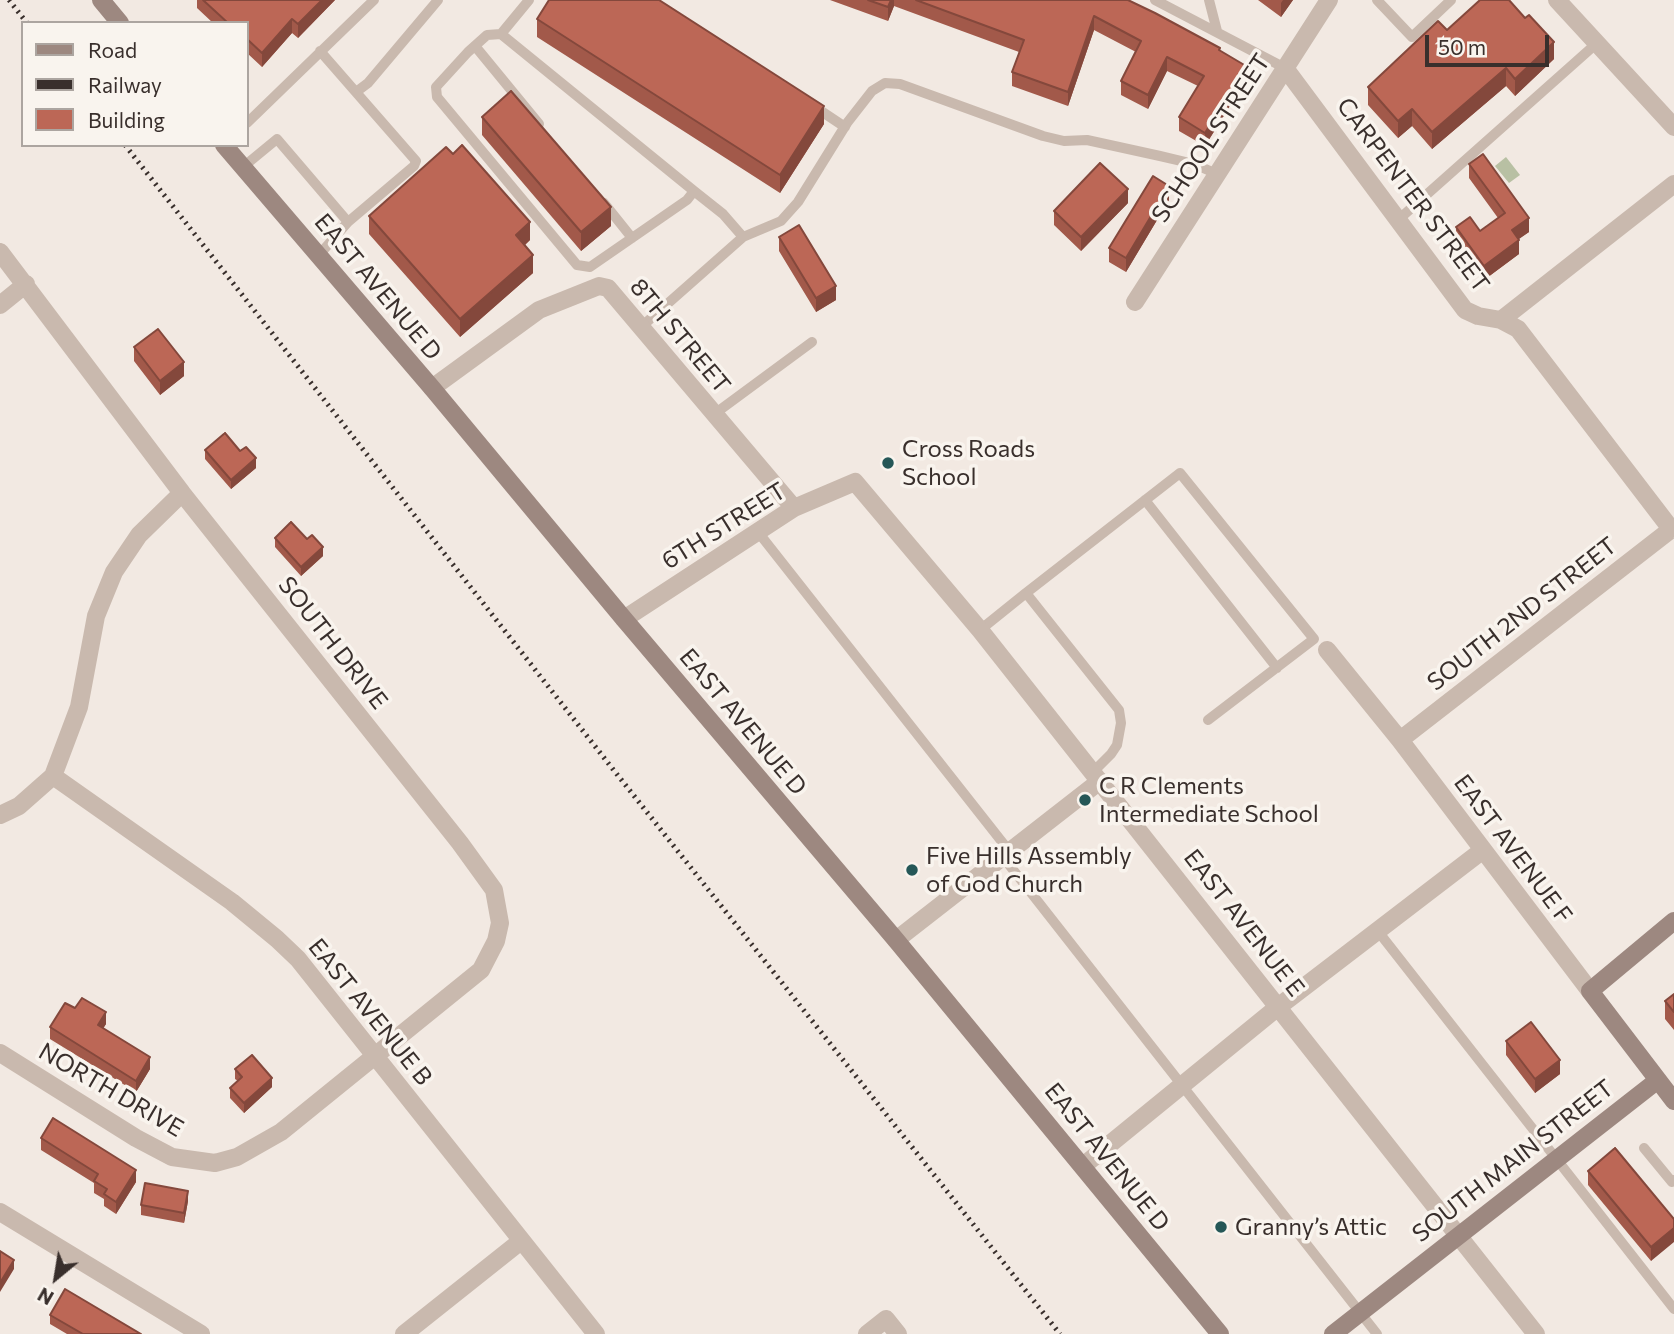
<!DOCTYPE html>
<meta charset="utf-8">
<style>
body{margin:0}
#map{position:relative;width:1674px;height:1334px;overflow:hidden;background:#f2e9e2;font-family:Commissioner,sans-serif}
canvas{display:block}
.legend{position:absolute;left:21px;top:21px;width:228px;height:126px;box-sizing:border-box;background:#f9f4ee;border:2px solid #aca5a0;margin:0;padding:9px 12px;list-style:none;font-size:21px;color:#392f2c}
.legend li{display:flex;align-items:center;gap:14px;height:35px}
.legend b{width:35px;border:2px solid #aca5a0}
.north{position:absolute;left:21px;top:1243px;width:70px;height:70px;-webkit-text-stroke:5px #f9f4ee;paint-order:stroke;rotate:210deg;font-size:19px;font-weight:700;line-height:28px;text-align:center;color:#392f2c}
.north::after{content:'';display:block;margin:auto;width:24px;height:32px;background:#392f2c;clip-path:polygon(50% 0,100% 100%,50% 72%,0 100%)}
.scale{position:absolute;left:1425px;top:35px;width:124px;height:32px;box-sizing:border-box;border:4px solid #392f2c;border-top:0;padding-left:9px;font-size:21px;line-height:24px;white-space:nowrap;color:#392f2c;-webkit-text-stroke:5px #f9f4ee;paint-order:stroke}
</style>
<div id="map">
<canvas width="1674" height="1334"></canvas>
<ul class="legend">
<li><b style="height:9px;background:#9d8880"></b>Road</li>
<li><b style="height:9px;background:#392f2c"></b>Railway</li>
<li><b style="height:19px;background:#bc6756"></b>Building</li>
</ul>
<div class="north">N</div>
<div class="scale">50 m</div>
</div>
<script>
const g = document.querySelector('canvas').getContext('2d');
g.lineJoin = 'round';
function fill(path, color) {
  g.fillStyle = color;
  g.fill(path, 'evenodd');
}
function poly(rows) {
  const path = new Path2D();
  for (const r of rows) {
    path.moveTo(r[0], r[1]);
    for (let i = 2; i < r.length; i += 2) path.lineTo(r[i], r[i + 1]);
  }
  return path;
}
function stroke(path, color, width, dash) {
  g.strokeStyle = color;
  g.lineWidth = width;
  g.lineCap = dash ? 'butt' : 'round';
  g.setLineDash(dash || []);
  g.stroke(path);
}
function label(font, color, halo, rows, align = 'center') {
  g.font = font + ' Commissioner,sans-serif';
  g.lineWidth = 7;
  g.setLineDash([]);
  g.textBaseline = 'middle';
  g.strokeStyle = halo;
  g.fillStyle = color;
  for (const [text, x, y, turn = 0] of rows) {
    g.save();
    g.translate(x, y);
    g.rotate((+turn || 0) * Math.PI / 180);
    g.textAlign = isNaN(turn) ? turn : align;
    if (halo) g.strokeText(text, 0, 0);
    g.fillText(text, 0, 0);
    g.restore();
  }
}
const green = poly([
 [1506,157,1520,175,1509,183,1495,166]
]);
const service = poly([
 [1155,0,1285,68],
 [1209,0,1217,31],
 [1377,0,1412,37,1451,0],
 [501,34,529,0],
 [475,46,539,124],
 [356,92,368,83,438,0],
 [815,107,845,127],
 [247,123,374,0],
 [243,167,277,139,348,222],
 [694,191,687,200,590,267,577,265,437,97,436,87,468,52,487,35,501,34,694,191,723,214,743,237],
 [604,203,632,238],
 [1398,220,1597,43],
 [319,255,348,222,414,166,416,161,320,51],
 [640,328,743,237,781,221,798,202,847,123,872,91,885,83,900,84,1043,136,1064,141,1087,140,1160,156,1194,164,1217,174],
 [713,415,812,342],
 [1145,500,1277,668],
 [758,532,1010,852],
 [1026,593,1180,473,1314,639,1208,720],
 [980,630,1026,593,1049,622,1119,710,1121,723,1117,745,1111,754,1093,772],
 [1003,857,1377,1334],
 [1377,930,1674,1309],
 [1644,1148,1672,1182,1674,1180]
]);
const minor = poly([
 [1285,68,1465,310,1478,316,1501,320,1518,329,1671,529],
 [0,252,182,493,460,843,494,890,500,923,496,941,481,970,281,1132,237,1157,215,1163,172,1157,136,1138,0,1053],
 [1135,302,1329,0],
 [0,305,26,284],
 [1501,320,1674,184],
 [432,388,539,310,599,286,608,288,794,508],
 [624,619,794,508,855,482,980,630,1536,1334],
 [1327,650,1400,740,1590,991],
 [1400,740,1674,527],
 [53,776,232,902,277,939,298,959,596,1334],
 [0,815,19,806,53,776,79,707,96,616,114,572,139,535,182,493],
 [896,940,1100,781],
 [1083,1166,1278,1007,1483,850],
 [0,1212,201,1334],
 [404,1334,521,1241],
 [867,1334,886,1319,898,1334]
]);
const tertiary = poly([
 [1557,0,1674,127]
]);
const secondary = poly([
 [101,0,120,23],
 [224,145,432,388,624,619,896,940,1220,1334],
 [1674,921,1590,991,1674,1101],
 [1333,1334,1658,1080]
]);
const rail = poly([
 [9,0,27,23],
 [125,145,612,768,1060,1334]
]);
const wall = poly([
 [197,0,335,0,298,38,292,33,262,67,247,53,247,23,213,23,197,8],
 [830,0,1128,0,1220,50,1246,80,1205,146,1179,131,1179,117,1198,86,1167,71,1148,109,1121,95,1121,81,1136,52,1094,30,1068,106,1012,86,1012,72,1019,52,894,6,888,21],
 [1258,0,1293,0,1281,17],
 [537,19,824,124,780,193,537,37],
 [1447,30,1554,59,1515,96,1506,86,1432,149,1412,126,1398,138,1368,105,1368,87],
 [482,117,611,226,581,251,482,135],
 [1469,164,1529,232,1518,239,1519,254,1484,280,1456,241,1456,227,1480,231,1498,218,1469,178],
 [1169,200,1126,272,1109,262,1109,248],
 [1128,203,1081,251,1054,225,1054,211],
 [369,216,530,240,525,245,533,273,460,337,369,234],
 [779,237,836,300,816,312,779,251],
 [134,347,184,376,160,395,134,361],
 [205,450,240,451,256,468,231,489,205,459],
 [275,538,323,556,301,576,275,547],
 [1674,994,1674,1030,1665,1019,1665,1001],
 [75,1008,106,1024,103,1028,150,1069,136,1092,50,1039,50,1027],
 [1506,1041,1560,1074,1535,1093,1506,1055],
 [235,1069,272,1087,244,1113,230,1098,230,1088,238,1081,235,1079],
 [41,1138,136,1182,116,1214,104,1206,104,1199,94,1193,94,1183,41,1150],
 [1588,1171,1674,1219,1651,1261,1588,1185],
 [188,1201,184,1223,141,1215,141,1205],
 [50,1315,141,1334,67,1334,50,1324]
]);
const shadedWall = poly([
 [322,0,335,0,298,38,298,24],
 [891,0,894,0,894,6,888,21,888,7],
 [1283,0,1293,0,1281,17,1281,3],
 [1094,16,1094,30,1068,106,1068,92],
 [292,19,292,33,262,67,262,53],
 [1554,42,1554,59,1515,96,1515,79],
 [1167,57,1167,71,1148,109,1148,95],
 [1246,66,1246,80,1205,146,1205,133],
 [1506,68,1506,86,1432,149,1432,132],
 [824,106,824,124,780,193,780,175],
 [1412,109,1412,126,1398,138,1398,121],
 [1169,186,1169,200,1126,272,1126,258],
 [1128,189,1128,203,1081,251,1081,237],
 [611,207,611,226,581,251,581,232],
 [1529,218,1529,232,1512,244,1512,230],
 [530,222,530,240,516,253,516,235],
 [1519,240,1519,254,1484,280,1484,266],
 [533,255,533,273,460,337,460,319],
 [836,286,836,300,816,312,816,298],
 [184,362,184,376,160,395,160,381],
 [256,458,256,468,231,489,231,480],
 [323,547,323,556,301,576,301,567],
 [106,1012,106,1024,98,1037,98,1025],
 [150,1057,150,1069,136,1092,136,1081],
 [1560,1060,1560,1074,1535,1093,1535,1079],
 [272,1078,272,1087,244,1113,244,1103],
 [136,1170,136,1182,116,1214,116,1202],
 [188,1191,188,1201,184,1223,184,1213],
 [1674,1228,1674,1242,1651,1261,1651,1247],
 [14,1260,14,1269,0,1292,0,1283]
]);
const building = poly([
 [203,0,322,0,298,24,292,19,262,53,247,39,247,23,228,23,203,0],
 [549,0,659,0,824,106,780,175,537,19,549,0],
 [868,0,891,0,888,7,868,0],
 [916,0,1128,0,1155,13,1220,48,1219,50,1246,66,1205,133,1179,117,1204,76,1167,57,1148,95,1121,81,1141,41,1094,16,1068,92,1012,72,1024,40,916,0],
 [1480,0,1509,0,1525,18,1529,15,1554,42,1515,79,1506,68,1432,132,1412,109,1398,121,1368,87,1438,21,1447,30,1480,0],
 [511,91,611,207,581,232,482,117,511,91],
 [462,145,530,222,516,235,533,255,460,319,369,216,446,147,453,154,462,145],
 [1483,154,1529,218,1512,230,1519,240,1484,266,1456,227,1470,217,1480,231,1505,213,1469,164,1483,154],
 [1100,163,1128,189,1081,237,1054,211,1100,163],
 [1153,176,1169,186,1126,258,1109,248,1153,176],
 [799,225,836,286,816,298,779,237,799,225],
 [158,329,184,362,160,381,134,347,158,329],
 [225,433,240,451,246,447,256,458,231,480,205,450,225,433],
 [291,522,307,539,312,535,323,547,301,567,275,538,291,522],
 [1674,994,1674,1012,1665,1001,1674,994],
 [82,998,106,1012,98,1025,150,1057,136,1081,50,1027,65,1003,75,1008,82,998],
 [1531,1022,1560,1060,1535,1079,1506,1041,1531,1022],
 [252,1055,272,1078,244,1103,230,1088,242,1077,235,1069,252,1055],
 [53,1118,136,1170,116,1202,104,1194,107,1189,94,1181,98,1174,41,1138,53,1118],
 [1615,1148,1674,1219,1674,1228,1651,1247,1588,1171,1615,1148],
 [145,1183,188,1191,184,1213,141,1205,145,1183],
 [0,1251,14,1260,0,1283,0,1251],
 [65,1289,141,1334,83,1334,50,1315,65,1289]
]);
const markers = [
 [888,463,7,"#255757"],
 [1085,800,7,"#255757"],
 [912,870,7,"#255757"],
 [1221,1227,7,"#255757"]
];
const streetNames = [
 ["SCHOOL STREET",1211,138,-57],
 ["CARPENTER STREET",1413,195,53],
 ["EAST AVENUE D",378,287,50],
 ["8TH STREET",680,336,50],
 ["6TH STREET",724,526,-32],
 ["SOUTH 2ND STREET",1522,614,-38],
 ["SOUTH DRIVE",333,643,52],
 ["EAST AVENUE D",743,722,50],
 ["EAST AVENUE F",1513,849,53],
 ["EAST AVENUE E",1244,923,52],
 ["EAST AVENUE B",370,1012,51],
 ["NORTH DRIVE",111,1090,30],
 ["EAST AVENUE D",1107,1157,51],
 ["SOUTH MAIN STREET",1513,1161,-38]
];
const poiNames = [
 ["Cross Roads",902,449],
 ["School",902,477],
 ["C R Clements",1099,786],
 ["Intermediate School",1099,814],
 ["Five Hills Assembly",926,856],
 ["of God Church",926,884],
 ["Granny’s Attic",1235,1227]
];
fill(green, '#b8c0a3');
stroke(service, '#c9b9ae', 10);
stroke(minor, '#c9b9ae', 18);
stroke(tertiary, '#c9b9ae', 18);
stroke(secondary, '#9d8880', 18);
stroke(rail, '#392f2c', 5, [2, 5]);
fill(wall, '#a2594a');
fill(shadedWall, '#84483c');
fill(building, '#bc6756');
stroke(building, '#84483c', 2);
for (const [x, y, r, color] of markers) {
  const dot = new Path2D();
  dot.arc(x, y, r, 0, 2 * Math.PI);
  g.fillStyle = color;
  g.fill(dot);
  stroke(dot, '#f9f4ee', 2.5);
}
label('24px', '#392f2c', '#f9f4ee', streetNames);
label('24px', '#392f2c', '#f9f4ee', poiNames, 'left');
</script>
